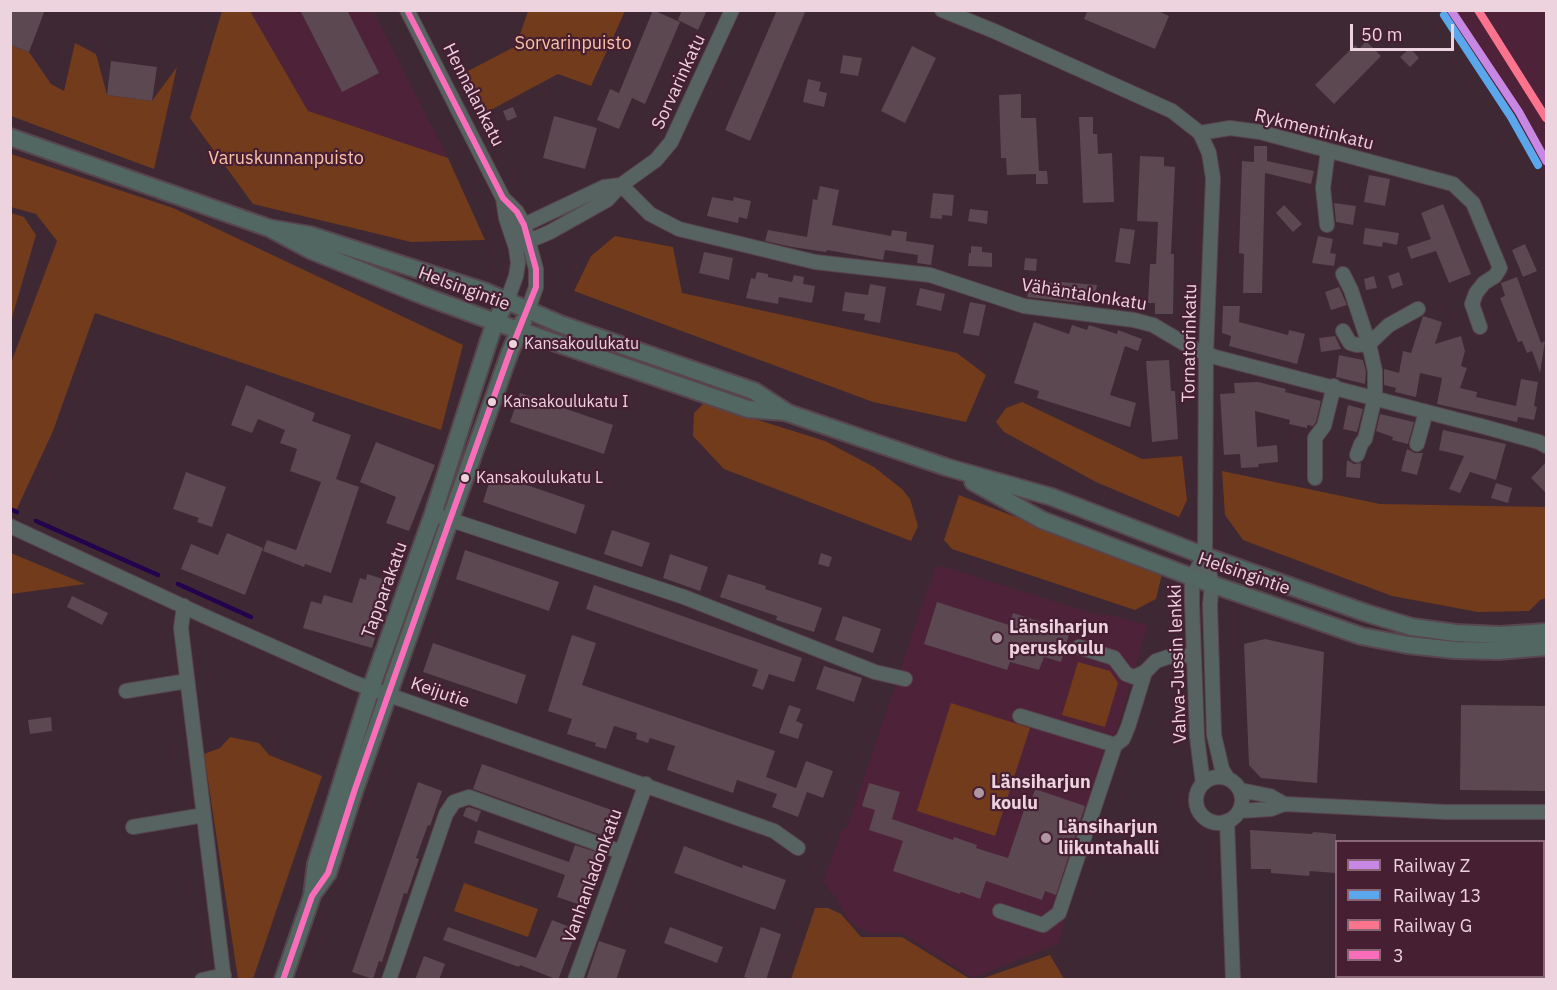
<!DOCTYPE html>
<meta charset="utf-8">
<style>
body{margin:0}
#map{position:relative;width:1557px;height:990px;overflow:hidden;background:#3e2833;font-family:"IBM Plex Sans",sans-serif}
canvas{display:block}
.frame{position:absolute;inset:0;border:12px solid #edd3de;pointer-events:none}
.legend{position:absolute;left:1335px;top:840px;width:210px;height:138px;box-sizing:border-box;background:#471f33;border:2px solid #896777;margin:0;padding:8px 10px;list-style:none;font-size:18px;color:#edd3de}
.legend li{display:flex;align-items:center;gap:12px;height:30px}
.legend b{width:30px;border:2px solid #896777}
.scale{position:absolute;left:1350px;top:24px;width:104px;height:27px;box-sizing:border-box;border:3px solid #edd3de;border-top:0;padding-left:8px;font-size:18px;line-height:21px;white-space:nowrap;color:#edd3de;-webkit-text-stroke:4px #471f33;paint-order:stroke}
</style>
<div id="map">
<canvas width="1557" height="990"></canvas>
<div class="frame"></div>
<ul class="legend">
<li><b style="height:8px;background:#c787e3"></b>Railway Z</li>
<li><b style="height:8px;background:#5aa8eb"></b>Railway 13</li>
<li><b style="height:8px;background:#fc738d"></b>Railway G</li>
<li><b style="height:8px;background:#fb6dba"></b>3</li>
</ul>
<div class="scale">50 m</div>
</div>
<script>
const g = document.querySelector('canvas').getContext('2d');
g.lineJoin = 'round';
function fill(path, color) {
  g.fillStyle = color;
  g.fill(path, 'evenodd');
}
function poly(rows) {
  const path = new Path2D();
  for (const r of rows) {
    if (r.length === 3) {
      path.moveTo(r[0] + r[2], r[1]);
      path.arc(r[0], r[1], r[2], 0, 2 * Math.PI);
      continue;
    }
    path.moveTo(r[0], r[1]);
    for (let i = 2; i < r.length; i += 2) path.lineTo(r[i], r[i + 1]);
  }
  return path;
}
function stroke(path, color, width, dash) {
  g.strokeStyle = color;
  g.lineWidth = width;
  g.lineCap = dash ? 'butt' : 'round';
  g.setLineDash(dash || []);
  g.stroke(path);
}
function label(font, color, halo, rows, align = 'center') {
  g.font = font + ' "IBM Plex Sans",sans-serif';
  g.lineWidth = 4.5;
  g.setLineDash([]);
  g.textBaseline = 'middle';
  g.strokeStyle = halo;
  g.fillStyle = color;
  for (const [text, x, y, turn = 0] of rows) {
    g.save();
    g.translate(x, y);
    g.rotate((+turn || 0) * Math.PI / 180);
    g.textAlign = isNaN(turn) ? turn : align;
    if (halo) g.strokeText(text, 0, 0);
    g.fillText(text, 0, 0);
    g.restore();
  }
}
const built = poly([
 [250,11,373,11,448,158,308,111],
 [1440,11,1546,11,1546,176,1481,64],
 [941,566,1095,614,1111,615,1148,625,1108,759,1058,944,973,978,901,933,870,933,856,926,846,917,837,899,823,882,842,830,847,827,935,568]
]);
const green = poly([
 [222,11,250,11,308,111,448,158,485,240,411,242,253,204,190,118],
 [528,11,625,11,591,86,558,74,485,113,464,73,516,46],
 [75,43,96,54,107,95,152,101,177,67,154,169,11,116,10,45,29,52,51,84,64,91],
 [11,154,173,208,463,345,441,430,95,313,53,431,15,513,11,511,11,363,57,241,36,214,11,207],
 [11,213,24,217,36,235,11,321],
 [615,236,673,247,682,293,957,353,986,375,966,422,873,402,574,291,591,256],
 [1022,402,1142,459,1182,456,1187,500,1179,517,1096,482,1004,432,996,422,1006,408],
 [704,403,825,441,874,467,902,489,910,499,918,526,911,541,724,469,693,436,694,413],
 [1222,471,1380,504,1546,507,1546,598,1540,600,1529,611,1478,612,1392,596,1243,540,1225,515],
 [959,495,1162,574,1156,599,1135,610,952,549,944,540],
 [11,553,85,584,11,594],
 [1078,662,1110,671,1118,683,1105,727,1062,715],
 [951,703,1030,728,995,836,917,811],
 [230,737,259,743,269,755,322,776,253,979,238,979,204,754,220,748],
 [464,883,538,909,528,937,454,911],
 [815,908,828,908,841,914,861,937,902,937,970,979,791,979],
 [1050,955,1064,979,981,979]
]);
const stream = poly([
 [10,509,17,512],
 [36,521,158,575],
 [178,584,251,617]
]);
const building = poly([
 [10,10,45,10,29,52,10,45],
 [300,10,347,10,379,73,342,92],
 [653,10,680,22,645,104,632,98,619,129,597,120,610,89,619,93],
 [682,10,707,10,698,30,678,20],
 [777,10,806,10,750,141,725,130],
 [1088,10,1156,10,1169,16,1155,49,1084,19],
 [1366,41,1381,56,1334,104,1315,85,1355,45,1359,49],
 [912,46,936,58,905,123,881,111],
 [1410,48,1419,58,1410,67,1400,57],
 [843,55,862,58,858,76,840,73],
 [111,61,157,67,152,101,107,95],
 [808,79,821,82,819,91,827,93,824,107,803,102],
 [1021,94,1021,118,1036,118,1039,171,1047,171,1048,184,1036,184,1036,174,1007,175,1006,158,1001,158,999,95],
 [513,107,517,117,507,121,503,111],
 [554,116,597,128,585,169,543,158],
 [1079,117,1093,117,1093,134,1097,134,1098,154,1112,153,1114,202,1083,203],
 [1254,146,1267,146,1267,161,1314,171,1311,184,1265,173,1262,293,1243,293,1244,254,1239,253,1242,161,1254,162],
 [1140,156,1164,157,1164,166,1175,167,1171,254,1174,254,1173,314,1155,314,1155,303,1148,303,1150,264,1156,264,1158,222,1137,221],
 [1369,175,1390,179,1385,206,1364,202],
 [820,186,839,190,832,225,891,236,892,230,907,232,906,241,934,245,931,265,917,263,918,255,885,250,883,260,827,250,826,252,792,247,765,241,768,230,807,237,813,199,817,200],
 [933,193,954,195,952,216,942,215,942,219,930,218],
 [712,197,733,201,734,197,751,201,747,219,739,217,738,223,707,216],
 [1334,203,1356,206,1353,225,1336,222],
 [1443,204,1471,274,1449,283,1436,251,1411,259,1407,247,1431,239,1421,213],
 [1284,205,1302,224,1293,232,1276,213],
 [970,209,988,211,987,224,968,221],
 [1120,228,1135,230,1130,264,1115,262],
 [1365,228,1399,233,1397,245,1383,242,1382,247,1363,244],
 [1318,236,1333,239,1330,253,1336,254,1334,266,1312,263],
 [1525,244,1537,271,1523,277,1512,250],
 [971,246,982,247,982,252,992,253,992,267,968,266,969,253,971,253],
 [704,252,733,258,729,280,699,273],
 [1025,258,1037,259,1036,271,1024,270],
 [757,272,768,274,768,277,792,282,794,275,804,277,803,284,815,286,812,303,779,297,778,304,746,298,751,278,755,279],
 [1399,272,1403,285,1392,289,1388,276],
 [1374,276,1377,288,1366,290,1364,279],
 [1517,277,1541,343,1545,341,1540,373,1532,351,1527,353,1522,341,1518,342,1500,298,1505,296,1501,283],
 [1032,278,1061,285,1061,282,1097,285,1094,300,1082,298,1081,303,1027,297],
 [870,284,886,287,880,323,864,320,865,314,842,311,845,292,868,295],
 [1339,287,1347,305,1331,310,1325,292],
 [920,288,945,294,941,311,916,305],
 [970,302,986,305,979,336,963,333],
 [1223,306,1240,306,1239,322,1288,335,1289,330,1305,334,1297,364,1229,346,1231,336,1222,333],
 [1423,316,1442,322,1435,344,1461,336,1465,351,1461,366,1467,368,1460,388,1477,392,1476,397,1516,406,1521,379,1538,382,1534,406,1537,407,1534,420,1518,417,1517,422,1437,404,1442,378,1420,373,1416,397,1395,392,1396,388,1384,385,1384,369,1399,373,1403,351,1411,353],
 [1034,322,1069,334,1072,325,1087,330,1089,325,1117,334,1118,330,1142,339,1138,351,1125,346,1110,395,1136,403,1130,427,1037,398,1039,391,1014,383],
 [1335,336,1341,349,1321,352,1319,338],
 [1339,355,1363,360,1366,372,1365,384,1336,377],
 [1169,360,1171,391,1175,391,1178,439,1152,442,1146,361],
 [1258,382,1286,389,1285,392,1321,401,1316,422,1313,426,1307,425,1307,428,1289,424,1290,420,1255,411,1257,447,1277,445,1278,462,1258,464,1259,467,1241,468,1240,454,1224,455,1220,394,1235,393,1234,383],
 [246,385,315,413,312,421,351,435,336,479,359,487,331,573,305,564,304,567,263,551,267,540,296,550,321,482,290,471,297,449,280,443,285,430,258,419,252,433,231,425],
 [520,393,613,425,604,454,510,422],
 [1348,405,1363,409,1357,432,1343,429],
 [1380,414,1414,422,1408,444,1392,440,1393,437,1376,431],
 [1443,430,1506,444,1496,480,1470,472,1460,493,1449,489,1464,456,1439,450],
 [376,442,435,465,409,531,386,523,396,497,360,482],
 [1407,449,1415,453,1423,453,1417,475,1401,471],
 [1347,460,1354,464,1361,463,1360,478,1346,477],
 [1546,462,1546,493,1531,478],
 [186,472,226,487,212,527,197,522,199,518,173,509],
 [492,473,585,505,576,534,483,502],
 [1496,483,1512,488,1508,503,1491,498],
 [612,530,650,543,642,567,604,554],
 [227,533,263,548,245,595,181,569,191,544,218,555],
 [465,550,559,582,549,611,456,579],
 [821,553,832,557,829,567,818,564],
 [670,554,708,567,700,591,663,578],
 [367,574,386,580,383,591,389,592,372,648,303,628,311,601,321,604,324,595,352,603,360,578,366,580],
 [728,574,766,586,765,589,822,608,814,632,776,620,777,616,720,597],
 [594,585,802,658,794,682,769,674,763,690,752,686,758,670,756,669,586,609],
 [72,596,108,613,102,625,67,607],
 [937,602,1009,625,1013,613,1070,631,1061,662,1044,657,1039,670,1010,662,1007,670,924,644],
 [843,616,881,629,873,653,835,640],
 [572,635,596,643,582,685,775,751,766,777,796,788,806,761,833,771,823,798,807,792,798,817,772,807,777,794,737,780,733,793,667,770,675,746,650,738,648,743,636,739,637,733,614,726,606,749,595,746,596,743,567,734,572,719,548,711],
 [1265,639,1324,652,1317,783,1261,778,1249,765,1244,644],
 [433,643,526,675,517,704,423,672],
 [824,666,862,678,854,702,816,689],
 [789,705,801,709,796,721,803,724,798,739,779,733],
 [1461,705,1546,706,1546,791,1460,790],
 [51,717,52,731,30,734,28,720],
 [482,764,620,813,616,824,609,821,604,836,473,789],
 [418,782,442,791,430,826,428,825,416,858,419,859,407,894,404,893,382,962,379,961,373,979,352,972],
 [869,783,900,792,892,819,953,840,954,837,977,845,976,848,1008,858,1027,801,1031,802,1035,789,1085,806,1056,895,1045,891,1042,900,986,881,980,899,961,892,960,894,893,871,903,841,869,830,875,810,862,806],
 [469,807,481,811,477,822,463,816,466,808],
 [478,830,569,862,575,845,599,853,581,905,557,897,565,875,474,843],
 [1250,830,1312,834,1313,832,1336,834,1336,873,1310,871,1309,876,1271,873,1271,869,1251,869],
 [684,846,742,868,743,865,786,880,775,910,674,873],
 [552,920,577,930,558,980,520,965,519,967,443,940,448,927,536,958],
 [670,927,723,947,717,963,664,943],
 [761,927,781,934,766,980,753,980,744,977],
 [599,941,626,950,616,980,586,980],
 [424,956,445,964,439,980,415,980]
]);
const minor = poly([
 [407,10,503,198,517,212,524,225,536,269,536,287,528,310],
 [942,10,994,31,1172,111,1200,133,1230,128,1260,132,1453,184,1473,203,1500,268,1495,276,1484,283,1476,293,1472,304,1480,327],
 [1200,133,1209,153,1213,178,1206,353,1205,556,1212,584,1210,604,1214,735,1222,769,1228,779],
 [621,185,650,214,679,229,815,262,930,275,1024,306,1134,320,1153,325,1192,348,1215,357,1485,427,1539,442,1546,446],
 [621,185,604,187,524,225,514,239,529,241,550,232,607,200,621,185,656,160,671,142,732,10],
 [503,198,506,218,516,248,518,263,516,276,507,301],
 [1327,225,1323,188,1328,151],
 [1343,274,1351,290,1369,344,1375,371,1375,397,1365,439,1361,444,1357,455],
 [1343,331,1350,343,1357,345,1369,344,1389,325,1418,309],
 [1417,444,1426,412],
 [1315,478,1315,438,1324,426,1334,386],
 [433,514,684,597,875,672,905,679],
 [10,526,204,616,355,683,774,831,798,848],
 [184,606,181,628,224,980],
 [1079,647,1114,658,1126,674,1134,677,1145,672],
 [126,691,187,681],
 [1020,716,1115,745],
 [1115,745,1123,739,1128,727,1145,672,1156,661,1168,657,1194,655],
 [1219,800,23],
 [1203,784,1197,737,1192,603,1192,577,1205,556],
 [1240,790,1270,796,1284,804],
 [1239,811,1271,809,1284,804,1445,812,1546,812],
 [1227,821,1233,980],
 [133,827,204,815],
 [1000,911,1043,925,1059,913,1115,745],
 [202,980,224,975],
 [389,980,446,814,454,802,469,797,621,852],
 [575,980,646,784]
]);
const major = poly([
 [10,137,269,228,310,250,424,296,495,322,748,409,784,412],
 [269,228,310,235,484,291,560,324,754,391,788,413,946,467,1052,497,1205,556,1366,613,1412,627,1456,633,1500,635,1546,632],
 [973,482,1042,520,1197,579,1361,636,1408,645,1455,650,1498,651,1546,647],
 [315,891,328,873,355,789,442,542,510,352,523,322],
 [283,980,312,896,316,864,371,688,433,514,489,340,495,322,507,301]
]);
const bus1 = poly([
 [283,980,312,896,328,873,355,789,442,542,510,352,536,287,536,269,524,225,517,212,503,198,407,10]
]);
const rail1 = poly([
 [1451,10,1519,112,1546,161]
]);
const rail2 = poly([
 [1444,15,1511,117,1538,165]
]);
const rail3 = poly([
 [1478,10,1546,118]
]);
const markers = [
 [513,344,5,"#edd3de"],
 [492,402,5,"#edd3de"],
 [465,478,5,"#edd3de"],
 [997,638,6,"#b097a2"],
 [979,793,6,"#b097a2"],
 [1046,838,6,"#b097a2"]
];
const busNames = [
 ["Kansakoulukatu",524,344],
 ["Kansakoulukatu I",503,402],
 ["Kansakoulukatu L",476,478]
];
const parkNames = [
 ["Sorvarinpuisto",573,44],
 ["Varuskunnanpuisto",286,159]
];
const streetNames = [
 ["Sorvarinkatu",679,82,-65],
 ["Hennalankatu",473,95,63],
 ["Rykmentinkatu",1314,130,14],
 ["Helsingintie",464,289,20],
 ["Vähäntalonkatu",1084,295,9],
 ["Tornatorinkatu",1190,343,-89],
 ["Helsingintie",1244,574,19],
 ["Tapparakatu",385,590,-70],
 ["Vahva-Jussin lenkki",1178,664,-92],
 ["Keijutie",440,693,19],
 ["Vanhanladonkatu",593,876,-70]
];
const poiNames = [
 ["Länsiharjun",1009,628],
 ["peruskoulu",1009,649],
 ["Länsiharjun",991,783],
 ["koulu",991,804],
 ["Länsiharjun",1058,828],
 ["liikuntahalli",1058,849]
];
fill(built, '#4e2339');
fill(green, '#723b1c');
stroke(stream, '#21044d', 4.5);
fill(building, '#5b4851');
stroke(minor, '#58454e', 16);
stroke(major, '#58454e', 20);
stroke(minor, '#576360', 14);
stroke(major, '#526761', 16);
stroke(bus1, '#fb6dba', 6);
stroke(rail1, '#c787e3', 8);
stroke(rail2, '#5aa8eb', 8);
stroke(rail3, '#fc738d', 8);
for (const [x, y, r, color] of markers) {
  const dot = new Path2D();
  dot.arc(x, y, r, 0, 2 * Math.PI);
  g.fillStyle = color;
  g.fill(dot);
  stroke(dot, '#471f33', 2);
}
label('16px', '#edd3de', '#471f33', busNames, 'left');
label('18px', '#fbc2a4', '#471f33', parkNames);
label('18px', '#edd3de', '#471f33', streetNames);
label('bold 18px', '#edd3de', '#471f33', poiNames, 'left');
</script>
